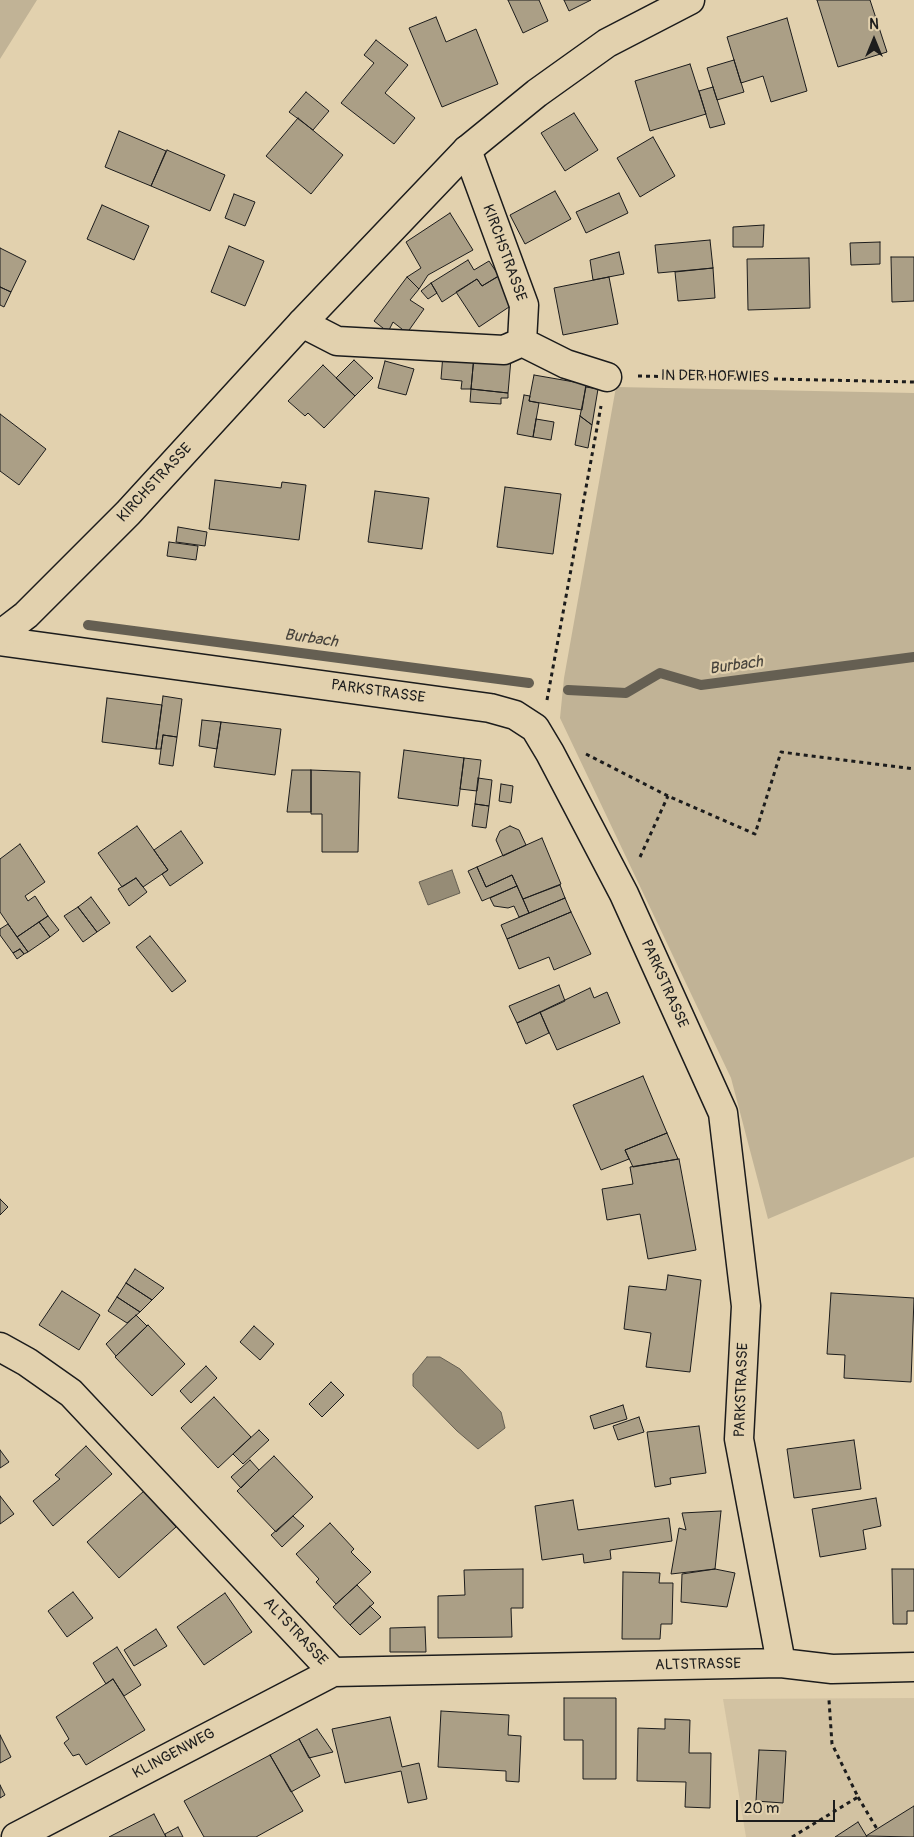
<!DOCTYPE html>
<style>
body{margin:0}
#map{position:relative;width:914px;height:1837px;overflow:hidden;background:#e2d1ae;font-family:Pangolin,sans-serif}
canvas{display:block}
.north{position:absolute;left:849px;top:15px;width:50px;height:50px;-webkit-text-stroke:4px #e2d1ae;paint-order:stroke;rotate:0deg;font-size:14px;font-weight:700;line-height:20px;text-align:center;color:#1c1c1c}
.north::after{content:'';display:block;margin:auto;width:18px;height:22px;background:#1c1c1c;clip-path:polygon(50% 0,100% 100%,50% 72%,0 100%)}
.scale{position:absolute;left:736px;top:1800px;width:99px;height:22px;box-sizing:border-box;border:2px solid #1c1c1c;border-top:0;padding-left:6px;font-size:15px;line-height:18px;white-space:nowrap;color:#1c1c1c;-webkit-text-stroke:4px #e2d1ae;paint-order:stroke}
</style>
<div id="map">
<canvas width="914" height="1837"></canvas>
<div class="north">N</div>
<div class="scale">20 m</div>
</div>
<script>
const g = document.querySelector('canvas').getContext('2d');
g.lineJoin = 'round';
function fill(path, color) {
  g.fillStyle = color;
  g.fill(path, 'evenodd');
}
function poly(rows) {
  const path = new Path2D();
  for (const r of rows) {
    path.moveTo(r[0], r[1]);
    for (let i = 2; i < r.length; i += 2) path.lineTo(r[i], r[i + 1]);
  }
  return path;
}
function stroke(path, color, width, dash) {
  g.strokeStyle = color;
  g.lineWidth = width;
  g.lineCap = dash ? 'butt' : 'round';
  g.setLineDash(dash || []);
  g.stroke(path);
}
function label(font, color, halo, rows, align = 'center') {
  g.font = font + ' Pangolin,sans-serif';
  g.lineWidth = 4.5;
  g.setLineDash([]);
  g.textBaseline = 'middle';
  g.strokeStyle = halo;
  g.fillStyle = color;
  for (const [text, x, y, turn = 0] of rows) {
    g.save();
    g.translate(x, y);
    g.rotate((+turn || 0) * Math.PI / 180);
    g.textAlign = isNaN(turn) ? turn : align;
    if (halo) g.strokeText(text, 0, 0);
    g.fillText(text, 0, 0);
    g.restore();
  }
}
const built = poly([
 [914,1698,914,1837,746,1837,723,1699]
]);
const green = poly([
 [0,0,37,0,0,59],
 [616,387,914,393,914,1157,768,1219,731,1078,560,718,564,678]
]);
const water = poly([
 [452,870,460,893,428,905,419,882,452,870],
 [427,1357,440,1357,460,1369,501,1412,505,1428,478,1449,457,1431,413,1386,413,1374,427,1357]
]);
const stream = poly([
 [88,625,529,683],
 [568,690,626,693,660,673,701,685,914,657]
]);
const building = poly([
 [508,0,539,0,548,21,523,33,508,0],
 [564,0,591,0,569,11,564,0],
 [817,0,870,0,887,52,838,67,817,0],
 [436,17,446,42,476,29,498,84,442,107,409,28,436,17],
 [787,18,807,91,771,102,763,76,741,83,727,37,787,18],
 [376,40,408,65,385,93,415,118,394,144,341,103,374,63,364,55,376,40],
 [734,60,744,92,717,100,707,68,734,60],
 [690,64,706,114,650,131,635,81,690,64],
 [713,87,725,124,710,128,699,91,713,87],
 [306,92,329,111,313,130,289,112,306,92],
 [574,113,598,150,565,171,541,133,574,113],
 [298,118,343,155,311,194,266,156,298,118],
 [119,131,166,151,151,186,105,167,119,131],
 [653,137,675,176,640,197,617,158,653,137],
 [167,150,225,175,210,211,151,186,167,150],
 [555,191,571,219,525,244,510,215,555,191],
 [619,193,628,213,586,233,576,212,619,193],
 [234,194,255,202,245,226,225,218,234,194],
 [102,205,149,226,134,260,87,239,102,205],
 [450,213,473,250,428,275,419,289,407,277,421,268,406,242,450,213],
 [764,225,763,247,733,247,733,227,764,225],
 [710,240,713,268,658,273,655,245,710,240],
 [880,242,880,264,851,265,850,243,880,242],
 [229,246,264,261,245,306,211,292,229,246],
 [0,248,26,261,11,292,0,287,0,248],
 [619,252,624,274,593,280,590,260,619,252],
 [891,257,914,257,914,301,892,302,891,257],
 [809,258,810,308,748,310,747,259,809,258],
 [468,260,474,270,489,261,499,276,482,286,477,279,442,302,431,283,468,260],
 [713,268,715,298,678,301,675,272,713,268],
 [500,275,515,303,479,327,456,292,477,279,482,286,500,275],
 [407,277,419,289,410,300,424,309,407,333,393,322,388,332,374,321,407,277],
 [609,277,618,324,563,335,554,288,609,277],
 [431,283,437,293,428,299,421,291,431,283],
 [0,287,11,292,4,307,0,305,0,287],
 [443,354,474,356,471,389,461,389,462,381,441,379,443,354],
 [474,356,511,359,508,393,471,389,474,356],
 [354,360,373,378,355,396,336,378,354,360],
 [385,361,414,369,406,395,378,388,385,361],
 [323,365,355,396,324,428,308,413,305,416,288,401,323,365],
 [534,375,586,384,582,410,529,401,534,375],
 [586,387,598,389,592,425,580,416,586,387],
 [471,389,508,393,508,398,501,398,501,404,470,402,471,389],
 [524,395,530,396,529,401,539,403,533,437,517,434,524,395],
 [0,414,46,449,19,485,0,471,0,414],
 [580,416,592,425,588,448,575,445,580,416],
 [536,419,554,422,551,440,533,437,536,419],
 [215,480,281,488,282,482,306,485,299,540,209,529,215,480],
 [505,487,561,494,553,554,497,547,505,487],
 [375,491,429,498,422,549,368,542,375,491],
 [178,527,207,532,205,546,176,542,178,527],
 [169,542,198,546,196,560,167,556,169,542],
 [163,696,182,699,177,737,163,735,161,749,156,749,163,696],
 [107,698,162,705,156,749,102,742,107,698],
 [202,720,221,722,217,749,199,746,202,720],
 [221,722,281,729,275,775,214,767,221,722],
 [163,735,177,737,173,766,159,764,163,735],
 [404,750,464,758,458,806,398,798,404,750],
 [464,758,481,760,477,791,460,789,464,758],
 [292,770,311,770,311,812,287,812,292,770],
 [311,770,360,772,358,852,322,852,322,814,311,814,311,770],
 [478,778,492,780,489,806,475,804,478,778],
 [501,784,513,786,511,803,499,801,501,784],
 [475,804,489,806,486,828,472,826,475,804],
 [137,826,168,870,143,887,136,878,122,887,98,853,137,826],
 [510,826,519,830,526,845,503,856,496,840,500,831,510,826],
 [181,831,203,863,170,886,162,874,168,870,154,850,181,831],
 [542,838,561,884,523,899,512,875,486,887,477,867,542,838],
 [20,844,45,882,25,896,28,901,35,896,48,916,17,937,0,912,0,859,20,844],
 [477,867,486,887,512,875,517,886,482,901,468,871,477,867],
 [136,878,147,892,129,906,118,889,136,878],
 [560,885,565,898,529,913,523,899,560,885],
 [517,886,529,913,519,917,514,906,508,908,494,906,490,898,517,886],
 [91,897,110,923,97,932,78,907,91,897],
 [565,898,571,912,507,939,501,925,565,898],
 [78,907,97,932,83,942,64,916,78,907],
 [571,912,591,954,554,970,549,957,519,969,507,939,571,912],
 [48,916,59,930,50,937,39,922,48,916],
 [39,922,50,937,28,952,17,937,39,922],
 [8,924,28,952,24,954,20,949,13,953,0,935,0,929,8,924],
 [150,936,186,981,172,992,136,947,150,936],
 [20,949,24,954,17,959,13,953,20,949],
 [559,985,565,1001,517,1023,509,1006,559,985],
 [590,988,594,998,607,992,620,1023,557,1050,540,1012,590,988],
 [540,1012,549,1033,526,1044,517,1023,540,1012],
 [643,1076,667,1133,625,1150,629,1159,601,1170,573,1105,643,1076],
 [667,1133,678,1159,633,1167,625,1150,667,1133],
 [679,1159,696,1250,648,1259,640,1214,607,1220,602,1189,633,1184,630,1167,679,1159],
 [0,1199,8,1207,0,1215,0,1199],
 [135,1269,164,1288,152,1300,126,1283,135,1269],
 [668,1275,701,1280,690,1372,646,1367,651,1333,624,1329,629,1286,666,1290,668,1275],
 [126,1283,152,1300,140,1312,117,1297,126,1283],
 [62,1291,100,1315,79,1350,39,1325,62,1291],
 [831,1293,914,1298,911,1382,844,1378,845,1355,827,1354,831,1293],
 [117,1297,140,1312,127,1323,108,1311,117,1297],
 [136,1315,147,1326,116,1356,106,1344,136,1315],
 [148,1325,185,1364,152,1396,115,1357,148,1325],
 [254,1326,274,1344,260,1360,240,1342,254,1326],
 [206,1366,217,1378,191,1403,180,1391,206,1366],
 [331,1382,344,1395,322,1417,309,1404,331,1382],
 [214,1397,251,1437,218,1468,181,1428,214,1397],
 [623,1405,627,1419,594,1429,590,1416,623,1405],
 [639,1417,644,1432,618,1440,613,1426,639,1417],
 [699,1426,706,1473,670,1478,671,1484,655,1487,647,1432,699,1426],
 [259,1430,269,1440,243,1464,233,1454,259,1430],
 [854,1440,861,1489,794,1498,787,1449,854,1440],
 [86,1446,112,1474,53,1526,33,1501,60,1479,55,1475,86,1446],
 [0,1450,9,1462,0,1468,0,1450],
 [274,1456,313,1497,276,1532,237,1491,274,1456],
 [250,1460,259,1470,241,1488,231,1477,250,1460],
 [144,1491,176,1527,119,1578,87,1542,144,1491],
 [0,1496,14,1514,0,1524,0,1496],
 [876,1498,881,1526,863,1530,866,1549,820,1557,812,1509,876,1498],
 [573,1500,578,1530,669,1518,672,1541,610,1550,611,1559,584,1563,583,1554,542,1560,535,1506,573,1500],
 [721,1511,715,1569,671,1574,679,1528,686,1530,682,1513,721,1511],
 [293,1516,304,1526,282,1547,271,1535,293,1516],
 [330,1523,354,1549,351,1552,371,1572,336,1604,316,1582,319,1579,296,1554,330,1523],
 [523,1569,523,1608,511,1608,512,1637,438,1638,438,1596,465,1595,464,1570,523,1569],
 [715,1569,735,1573,727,1607,681,1602,682,1574,715,1569],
 [892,1569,914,1569,914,1611,907,1611,907,1624,893,1624,892,1569],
 [623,1572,660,1573,659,1583,673,1583,672,1624,661,1624,660,1639,622,1639,623,1572],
 [357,1585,374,1603,350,1625,333,1607,357,1585],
 [73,1592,93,1618,67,1637,48,1611,73,1592],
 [225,1593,252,1632,204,1665,177,1627,225,1593],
 [370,1606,381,1617,360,1635,350,1625,370,1606],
 [425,1627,426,1652,390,1652,390,1628,425,1627],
 [156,1629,167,1646,134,1666,124,1650,156,1629],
 [117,1647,141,1685,124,1696,113,1679,106,1684,93,1663,117,1647],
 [113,1679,145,1730,86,1765,79,1754,73,1756,64,1743,69,1739,56,1717,113,1679],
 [564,1698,616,1698,616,1779,583,1779,583,1740,564,1740,564,1698],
 [441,1711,509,1715,508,1735,521,1736,519,1782,506,1781,506,1771,438,1767,441,1711],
 [390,1717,402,1767,419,1763,427,1799,408,1803,401,1771,345,1783,332,1729,390,1717],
 [665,1719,690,1720,689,1753,711,1753,710,1808,685,1807,686,1782,637,1781,638,1728,665,1729,665,1719],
 [317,1729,333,1752,309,1758,299,1739,317,1729],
 [0,1735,11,1757,0,1763,0,1735],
 [299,1739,320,1776,291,1792,270,1755,299,1739],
 [759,1750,786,1751,783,1803,756,1801,759,1750],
 [270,1755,303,1811,256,1837,204,1837,184,1801,270,1755],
 [0,1785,5,1795,0,1798,0,1785],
 [914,1806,914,1837,866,1836,877,1829,914,1806],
 [154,1814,166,1837,109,1837,154,1814],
 [858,1822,867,1837,835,1837,858,1822],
 [178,1827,183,1837,166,1837,165,1834,178,1827]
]);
const path = poly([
 [638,376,914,382],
 [547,700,601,406],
 [586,754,668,796,755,834,781,752,914,769],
 [640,857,668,796],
 [858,1797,877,1829],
 [792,1837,858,1797,832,1744,829,1700]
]);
const minor = poly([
 [467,150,524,305,522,342],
 [302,323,337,341,504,350,522,342],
 [522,342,566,364,607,377],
 [0,641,490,708,515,715,535,728,550,753,624,894,723,1113,746,1306,739,1439,781,1663],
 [0,1347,27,1362,71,1393,333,1672],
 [16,1837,333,1672,781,1663,832,1669,914,1667]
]);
const tertiary = poly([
 [0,635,26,615,128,513,302,323,467,150,537,93,607,43,690,0]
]);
const streetNames = [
 ["KIRCHSTRASSE",504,253,70],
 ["IN DER HOFWIES",715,377,1],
 ["KIRCHSTRASSE",155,483,-47],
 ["PARKSTRASSE",378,692,8],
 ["PARKSTRASSE",664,984,66],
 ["PARKSTRASSE",742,1390,-88],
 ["ALTSTRASSE",295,1632,47],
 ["ALTSTRASSE",698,1665,-1],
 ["KLINGENWEG",174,1754,-28]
];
const waterNames = [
 ["Burbach",311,639,8],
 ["Burbach",736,666,-8]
];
fill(built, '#d2c2a2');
fill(green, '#c1b396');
fill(water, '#968c76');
stroke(water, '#655f52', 1);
stroke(stream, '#655f52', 10);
fill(building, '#ab9f86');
stroke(building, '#1c1c1c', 1);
stroke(minor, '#1c1c1c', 31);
stroke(tertiary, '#1c1c1c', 31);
stroke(path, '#1c1c1c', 3, [4, 4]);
stroke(minor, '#e2d1ae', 28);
stroke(tertiary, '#e2d1ae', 28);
label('15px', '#1c1c1c', '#e2d1ae', streetNames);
label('italic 16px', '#47433c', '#e2d1ae', waterNames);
</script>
